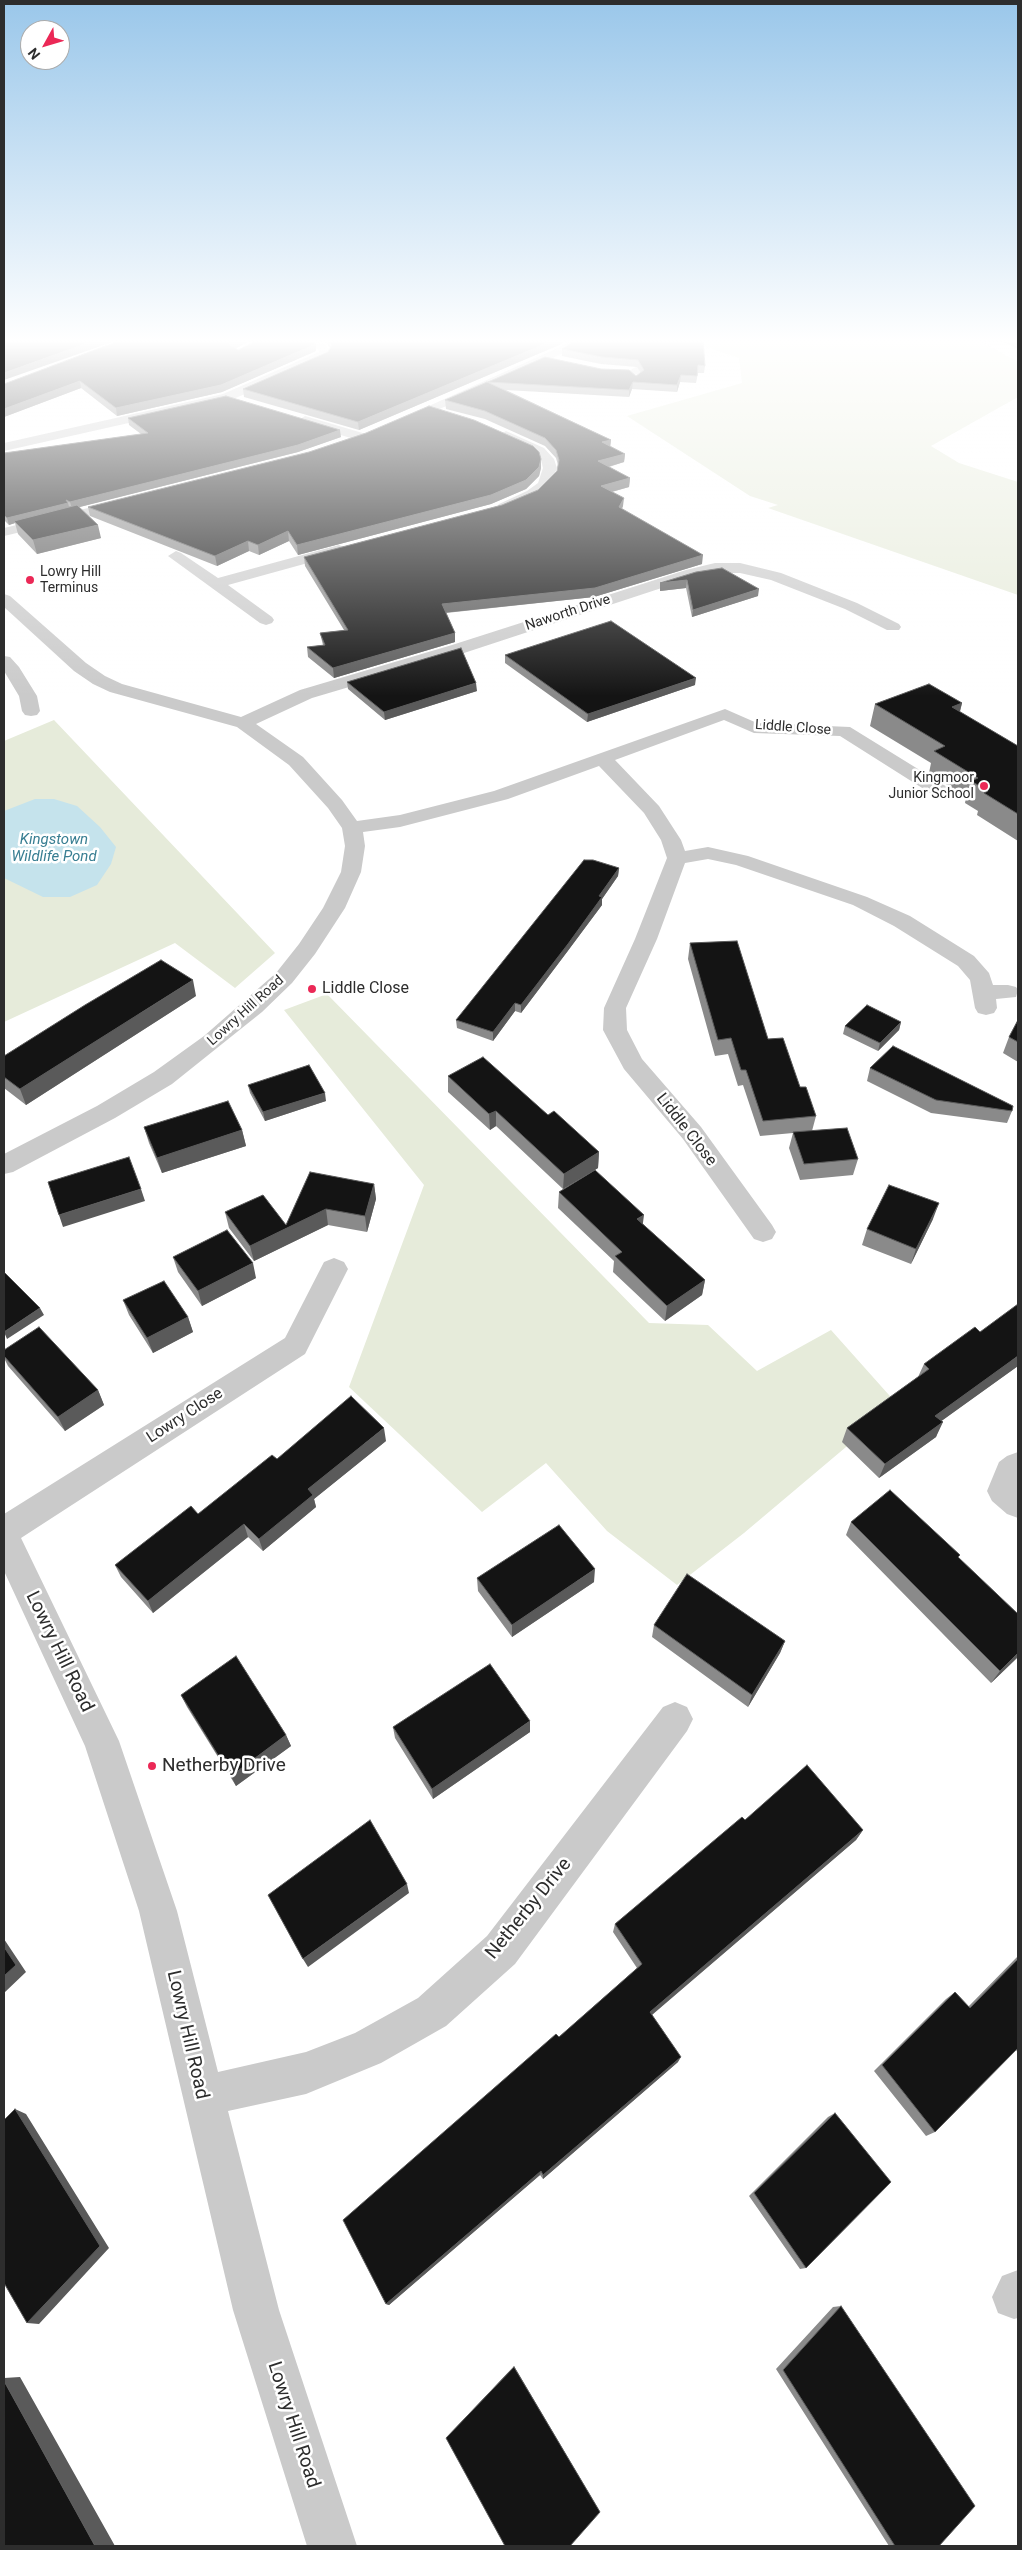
<!DOCTYPE html>
<style>
body{margin:0}
#map{position:relative;width:1022px;height:2550px;overflow:hidden;background:#fff;font-family:Roboto,sans-serif}
canvas{display:block}
.frame{position:absolute;inset:0;border:5px solid #2d2d2d;pointer-events:none}
.north{position:absolute;left:20px;top:20px;width:50px;height:50px;box-sizing:border-box;background:#fff;border:1px solid #ababab;border-radius:50%;rotate:231deg;font-size:14px;font-weight:700;line-height:20px;text-align:center;color:#2d2d2d}
.north::after{content:'';display:block;margin:auto;width:18px;height:22px;background:#eb2856;clip-path:polygon(50% 0,100% 100%,50% 72%,0 100%)}
</style>
<div id="map">
<canvas width="1022" height="2550"></canvas>
<div class="frame"></div>
<div class="north">N</div>
</div>
<script>
const g = document.querySelector('canvas').getContext('2d');
g.lineJoin = 'round';
function fill(path, color) {
  g.fillStyle = color;
  g.fill(path, 'evenodd');
}
function poly(rows) {
  const path = new Path2D();
  for (const r of rows) {
    path.moveTo(r[0], r[1]);
    for (let i = 2; i < r.length; i += 2) path.lineTo(r[i], r[i + 1]);
  }
  return path;
}
function stroke(path, color, width, dash) {
  g.strokeStyle = color;
  g.lineWidth = width;
  g.lineCap = dash ? 'butt' : 'round';
  g.setLineDash(dash || []);
  g.stroke(path);
}
function label(font, color, halo, rows, align = 'center') {
  g.font = font + ' Roboto,sans-serif';
  g.lineWidth = 5;
  g.setLineDash([]);
  g.textBaseline = 'middle';
  g.strokeStyle = halo;
  g.fillStyle = color;
  for (const [text, x, y, turn = 0] of rows) {
    g.save();
    g.translate(x, y);
    g.rotate((+turn || 0) * Math.PI / 180);
    g.textAlign = isNaN(turn) ? turn : align;
    if (halo) g.strokeText(text, 0, 0);
    g.fillText(text, 0, 0);
    g.restore();
  }
}
const green = poly([
 [682,339,977,339,1018,362,1018,397,931,446,959,463,1018,482,1018,595,768,508,778,505,750,496,627,416,742,383,739,358],
 [54,720,275,953,235,988,175,943,4,1022,4,741],
 [327,994,649,1323,708,1325,757,1371,831,1330,897,1404,744,1533,677,1585,607,1531,546,1463,482,1512,349,1387,424,1185,284,1010]
]);
const water = poly([
 [35,799,54,799,77,806,100,827,116,847,111,864,97,885,70,897,43,897,4,878,4,811]
]);
const street = poly([
 [291,339,310,339,325,344,331,352,327,358,231,400,4,451,4,443,223,394,319,352,317,348,291,339],
 [570,339,584,339,568,351,402,426,392,426,391,423,560,347,570,339],
 [641,364,645,365,645,371,633,376,627,372,641,364],
 [305,416,366,434,368,437,361,441,300,423,299,420,305,416],
 [506,431,544,448,554,459,557,468,549,488,537,497,504,511,499,510,497,507,499,504,527,491,538,483,543,468,541,460,534,454,501,438,499,435,506,431],
 [126,499,131,500,133,503,131,506,4,536,4,528,126,499],
 [339,545,344,547,347,550,344,553,228,585,272,617,274,620,272,623,266,625,260,623,168,556,176,551,181,553,218,578,339,545],
 [715,563,740,563,781,573,857,603,899,624,901,627,899,630,887,630,845,609,771,580,740,573,715,573,695,577,464,653,312,698,256,724,303,757,342,800,357,821,400,815,494,791,725,709,757,723,850,727,952,790,955,794,952,798,938,798,840,736,754,733,724,720,615,760,659,806,681,840,685,851,708,847,748,856,867,897,910,916,974,956,989,973,993,985,1008,985,1016,987,1018,990,1016,997,996,999,997,1008,994,1013,986,1015,978,1013,975,1008,970,980,958,966,894,926,853,905,736,865,708,859,685,863,657,939,626,1008,627,1030,642,1059,701,1127,772,1225,776,1232,772,1239,763,1242,754,1239,683,1139,624,1069,603,1030,604,1008,635,939,667,858,661,840,644,813,599,766,508,799,400,827,363,832,365,846,361,872,345,908,315,954,292,983,262,1012,172,1084,115,1118,13,1172,4,1174,4,1154,97,1106,154,1072,204,1036,276,973,299,944,323,908,341,872,345,846,342,828,328,808,289,765,237,727,110,692,93,684,74,671,4,607,4,594,10,596,86,663,105,676,122,684,241,717,300,690,452,645,686,570,715,563],
 [4,656,10,657,19,667,37,696,40,711,37,715,31,716,25,715,22,711,19,696,4,671,4,656],
 [334,1258,344,1262,348,1269,305,1354,21,1538,119,1741,177,1911,218,2072,306,2052,355,2033,418,1998,487,1936,663,1707,675,1702,687,1707,693,1719,687,1731,515,1964,446,2026,381,2063,306,2094,228,2111,279,2310,357,2546,307,2546,233,2310,139,1911,85,1746,4,1571,4,1514,285,1338,324,1262,334,1258],
 [1018,1452,1018,1518,1007,1514,992,1501,987,1491,999,1462,1007,1456,1018,1452],
 [1018,2270,1018,2318,1014,2319,998,2313,992,2297,1002,2276,1018,2270]
]);
const wall = poly([
 [316,339,567,339,559,345,359,430,244,397,243,389,328,352,330,348,326,343],
 [997,339,1018,339,1018,349],
 [316,344,316,351,222,392,117,416,81,388,4,417,4,384,236,348,238,350],
 [562,349,705,366,704,373,698,373,696,383,680,382,677,392,632,389,629,397,506,390,611,440,610,447,625,454,624,462,609,467,630,478,629,487,612,492,623,506,622,509,702,564,594,597,446,613,455,633,455,642,334,678,308,657,307,647,323,645,320,633,344,630,305,566,304,557,502,505,538,490,557,471,558,465,556,458,545,446,485,419,446,409,445,400,488,382,636,376,641,373,637,367,601,364,562,356],
 [128,418,341,437,298,452,79,507,101,538,37,554,18,534,15,523,9,525,4,520,4,453,141,434,129,425],
 [541,468,539,476,526,489,491,504,298,555,289,541,259,555,249,551,217,566,90,516,88,507],
 [696,572,758,596,692,617,686,588,660,591],
 [505,655,695,685,587,722,505,663],
 [347,682,477,691,385,720,348,689],
 [962,703,960,712,1018,746,1018,841,977,815,978,811,965,803,966,797,929,773,931,763,870,726,875,704],
 [619,868,618,876,602,899,602,905,567,952,521,1013,515,1011,493,1041,457,1028,456,1020],
 [690,943,768,1039,800,1087,816,1116,812,1131,858,1159,853,1175,800,1180,789,1148,793,1133,760,1136,743,1085,738,1086,728,1054,715,1056,688,959],
 [196,996,26,1105,4,1088,4,1056],
 [1018,1020,1018,1062,1003,1053,1009,1037],
 [901,1022,899,1030,878,1051,843,1034,845,1026],
 [870,1068,1012,1111,1007,1123,931,1113,867,1081],
 [448,1076,548,1115,599,1152,598,1168,563,1189,496,1126,490,1130,448,1092],
 [248,1085,326,1101,265,1121,250,1093],
 [144,1127,242,1130,246,1146,162,1173,149,1143],
 [374,1184,376,1199,367,1232,328,1225,254,1261,229,1228,225,1212,286,1225],
 [559,1192,643,1224,705,1280,702,1295,665,1321,613,1272,614,1261,558,1208],
 [933,1219,911,1264,862,1245,867,1229],
 [173,1257,256,1278,202,1306,178,1272],
 [123,1300,188,1317,193,1332,153,1353,129,1315],
 [980,1332,1018,1366,941,1421,936,1437,879,1478,842,1442,847,1428,918,1377,924,1364],
 [4,1350,98,1390,104,1405,65,1431,8,1366,4,1358],
 [386,1441,314,1499,316,1507,263,1551,248,1537,153,1613,121,1577,115,1565,198,1514,277,1459],
 [851,1522,959,1558,1018,1657,991,1683,846,1535],
 [477,1578,594,1582,512,1637,478,1591],
 [654,1625,785,1641,780,1653,748,1707,652,1637],
 [181,1695,286,1735,291,1746,236,1786,187,1707],
 [393,1727,530,1732,433,1799,395,1738],
 [745,1820,863,1830,856,1840,652,2015,678,2062,543,2179,540,2175,389,2305,386,2304,559,2037,637,1968,613,1932,615,1924],
 [1018,1956,1018,2053,1016,2050,935,2132,926,2136,874,2071,946,1999,955,1992,968,2007],
 [835,2113,806,2268,800,2269,749,2196,828,2117],
 [841,2306,939,2546,889,2546,776,2369,833,2307],
 [514,2366,597,2507,446,2438,448,2436]
]);
const shadedWall = poly([
 [99,339,121,339,4,380,4,373],
 [239,339,253,339,230,352,229,344],
 [557,339,567,339,559,345,359,430,358,422],
 [316,344,316,351,222,392,117,416,116,408],
 [681,375,680,382,677,392,677,385],
 [80,381,81,388,4,417,4,409],
 [633,382,632,389,629,397,629,390],
 [340,430,341,437,298,452,72,509,70,502],
 [611,440,610,448,602,442],
 [625,454,624,462,597,470,598,461],
 [541,459,541,468,539,476,526,489,491,504,298,555,297,545],
 [630,478,629,487,600,495,601,486],
 [624,498,623,506,618,516,619,507],
 [68,503,70,510,14,521,15,523,9,525,7,518],
 [98,525,101,538,37,554,33,540],
 [288,531,289,541,259,555,258,545],
 [248,541,249,551,217,566,215,556],
 [703,555,702,564,594,597,442,613,442,604],
 [687,580,686,588,660,591,660,583],
 [759,589,758,596,692,617,693,610],
 [455,633,455,642,334,678,333,668],
 [696,678,695,685,587,722,588,714],
 [476,683,477,691,385,720,384,712],
 [962,703,956,725,952,707],
 [619,868,618,876,602,899,602,905,567,952,521,1013,521,1005],
 [193,980,196,996,26,1105,20,1089],
 [515,1003,515,1011,493,1041,493,1032],
 [901,1022,899,1030,878,1051,880,1043],
 [325,1093,326,1101,265,1121,263,1112],
 [496,1111,496,1126,490,1130,489,1114],
 [242,1130,246,1146,162,1173,157,1158],
 [599,1152,598,1168,563,1189,564,1174],
 [374,1184,376,1199,367,1232,365,1216],
 [141,1189,145,1201,63,1227,59,1215],
 [939,1203,933,1219,911,1264,916,1249],
 [326,1209,328,1225,254,1261,250,1246],
 [644,1215,642,1230,637,1219],
 [253,1263,256,1278,202,1306,198,1291],
 [705,1280,702,1295,665,1321,667,1306],
 [40,1308,44,1315,7,1339,4,1332],
 [188,1317,193,1332,153,1353,147,1338],
 [1018,1356,1018,1366,929,1430,935,1416],
 [98,1390,104,1405,65,1431,58,1417],
 [943,1422,936,1437,879,1478,885,1464],
 [384,1428,386,1441,314,1499,316,1507,263,1551,259,1539,308,1489],
 [244,1524,248,1537,153,1613,148,1601],
 [595,1569,594,1582,512,1637,512,1625],
 [785,1641,780,1653,748,1707,752,1695],
 [1018,1653,1018,1657,991,1683,1000,1671],
 [530,1721,530,1732,433,1799,432,1789],
 [286,1735,291,1746,236,1786,231,1776],
 [863,1830,856,1840,647,2019,650,2012],
 [407,1884,409,1893,308,1967,303,1959],
 [4,1939,26,1972,4,1993],
 [681,2057,678,2062,543,2179,543,2175],
 [15,2109,26,2114,109,2248,39,2324,27,2323],
 [541,2171,540,2175,389,2305,386,2304],
 [20,2377,115,2546,95,2546,4,2381,4,2378]
]);
const building = poly([
 [4,339,99,339,4,373,4,339],
 [124,339,239,339,229,344,238,350,260,339,305,339,316,344,221,385,116,408,80,381,4,409,4,384,124,339],
 [328,339,557,339,358,422,243,389,328,352,332,345,328,339],
 [577,339,703,339,705,366,698,365,697,376,681,375,677,385,633,382,629,390,488,382,545,357,601,369,629,370,636,376,644,370,638,360,602,357,562,349,577,339],
 [487,382,611,440,602,442,625,454,598,461,630,478,601,486,624,498,619,507,703,555,595,588,442,604,455,633,333,668,307,647,325,645,320,633,348,630,304,557,502,505,538,490,557,471,559,460,556,450,545,438,485,411,445,400,487,382],
 [226,396,340,430,298,445,70,502,66,500,68,503,7,518,4,515,4,453,148,433,128,418,226,396],
 [429,406,474,420,533,446,539,452,541,459,539,467,526,480,491,495,297,545,288,531,258,545,248,541,215,556,88,507,309,452,366,433,429,406],
 [77,505,98,525,33,540,14,521,77,505],
 [722,568,759,589,693,610,687,580,660,583,696,572,722,568],
 [611,621,696,678,588,714,505,655,611,621],
 [461,648,476,683,384,712,347,682,461,648],
 [929,684,962,703,952,707,1018,746,1018,814,984,793,988,791,971,781,978,778,934,751,945,746,875,704,929,684],
 [584,860,593,860,619,868,599,896,602,897,568,944,521,1005,515,1003,493,1032,456,1020,584,860],
 [737,941,768,1039,783,1038,800,1087,806,1087,816,1116,763,1121,746,1070,741,1070,731,1038,718,1040,690,943,737,941],
 [161,960,193,980,20,1089,4,1077,4,1056,85,1005,161,960],
 [867,1005,901,1022,880,1043,845,1026,867,1005],
 [1018,1020,1018,1042,1009,1037,1018,1020],
 [893,1046,1013,1106,1012,1111,936,1100,870,1068,893,1046],
 [483,1057,548,1115,554,1111,599,1152,564,1174,496,1111,489,1114,448,1076,483,1057],
 [309,1065,325,1093,263,1112,248,1085,309,1065],
 [228,1101,242,1130,157,1158,144,1127,228,1101],
 [847,1128,858,1159,804,1164,793,1132,847,1128],
 [129,1157,141,1189,59,1215,48,1182,129,1157],
 [595,1170,644,1215,637,1219,705,1280,667,1306,615,1256,622,1252,559,1192,595,1170],
 [310,1172,374,1184,365,1216,326,1209,250,1246,225,1212,263,1195,286,1225,310,1172],
 [889,1185,939,1203,916,1249,867,1229,889,1185],
 [227,1230,253,1263,198,1291,173,1257,227,1230],
 [4,1272,40,1308,4,1332,4,1272],
 [164,1281,188,1317,147,1338,123,1300,164,1281],
 [1018,1304,1018,1356,935,1416,943,1422,885,1464,847,1428,929,1369,924,1364,975,1327,980,1332,1018,1304],
 [39,1327,98,1390,58,1417,4,1356,4,1350,39,1327],
 [351,1396,384,1428,308,1489,313,1495,259,1539,244,1524,148,1601,115,1565,191,1506,198,1514,272,1455,277,1459,351,1396],
 [890,1490,960,1555,958,1557,1018,1614,1018,1653,1000,1671,851,1522,890,1490],
 [559,1525,595,1569,512,1625,477,1578,559,1525],
 [687,1574,785,1641,752,1695,654,1625,687,1574],
 [236,1656,286,1735,231,1776,181,1695,236,1656],
 [490,1664,530,1721,432,1789,393,1727,490,1664],
 [807,1765,863,1830,650,2012,681,2057,543,2175,541,2171,386,2304,343,2220,556,2034,559,2037,642,1964,615,1924,742,1817,745,1820,807,1765],
 [370,1820,407,1884,303,1959,268,1895,370,1820],
 [4,1947,16,1965,4,1976,4,1947],
 [1018,1959,1018,2048,935,2132,882,2065,955,1992,970,2008,1018,1959],
 [15,2109,100,2246,27,2323,4,2283,4,2120,15,2109],
 [835,2113,891,2182,806,2268,754,2193,835,2113],
 [841,2306,975,2506,939,2546,895,2546,783,2370,841,2306],
 [514,2367,600,2512,570,2546,505,2546,446,2438,514,2367],
 [4,2381,95,2546,4,2546,4,2381]
]);
const markers = [
 [30,580,5,"#eb2856"],
 [984,786,5,"#eb2856"],
 [312,989,5,"#eb2856"],
 [152,1766,5,"#eb2856"]
];
const farPoinames = [
 ["Lowry Hill",40,572],
 ["Terminus",40,588],
 ["Kingmoor",974,778,"right"],
 ["Junior School",974,794,"right"]
];
const farStreetnames = [
 ["Naworth Drive",568,613,-18],
 ["Liddle Close",793,728,4],
 ["Lowry Hill Road",246,1011,-42]
];
const farWaternames = [
 ["Kingstown",54,840],
 ["Wildlife Pond",54,857]
];
const poiNames = [
 ["Liddle Close",322,989]
];
const streetNames = [
 ["Liddle Close",686,1130,52],
 ["Lowry Close",185,1416,-33]
];
const nearStreetnames = [
 ["Lowry Hill Road",59,1652,64],
 ["Netherby Drive",529,1909,-51],
 ["Lowry Hill Road",187,2035,77],
 ["Lowry Hill Road",293,2425,72]
];
const nearPoinames = [
 ["Netherby Drive",162,1766]
];
fill(green, '#e6ebda');
fill(water, '#c5e3ec');
fill(street, '#cacaca');
fill(wall, '#8a8a8a');
fill(shadedWall, '#5a5a5a');
fill(building, '#141414');
stroke(building, '#5a5a5a', 1);
const sky = g.createLinearGradient(0, 0, 0, 696);
sky.addColorStop(0, '#9ac7ea');
sky.addColorStop(0.49, '#fff');
sky.addColorStop(1, '#ffffff00');
g.fillStyle = sky;
g.fillRect(0, 0, 1022, 696);
for (const [x, y, r, color] of markers) {
  const dot = new Path2D();
  dot.arc(x, y, r, 0, 2 * Math.PI);
  g.fillStyle = color;
  g.fill(dot);
  stroke(dot, '#fff', 2);
}
label('14px', '#2d2d2d', '#fff', farPoinames, 'left');
label('14px', '#2d2d2d', '#fff', farStreetnames);
label('italic 15px', '#387e92', '#fff', farWaternames);
label('16px', '#2d2d2d', '#fff', poiNames, 'left');
label('16px', '#2d2d2d', '#fff', streetNames);
label('19px', '#2d2d2d', '#fff', nearStreetnames);
label('19px', '#2d2d2d', '#fff', nearPoinames, 'left');
</script>
